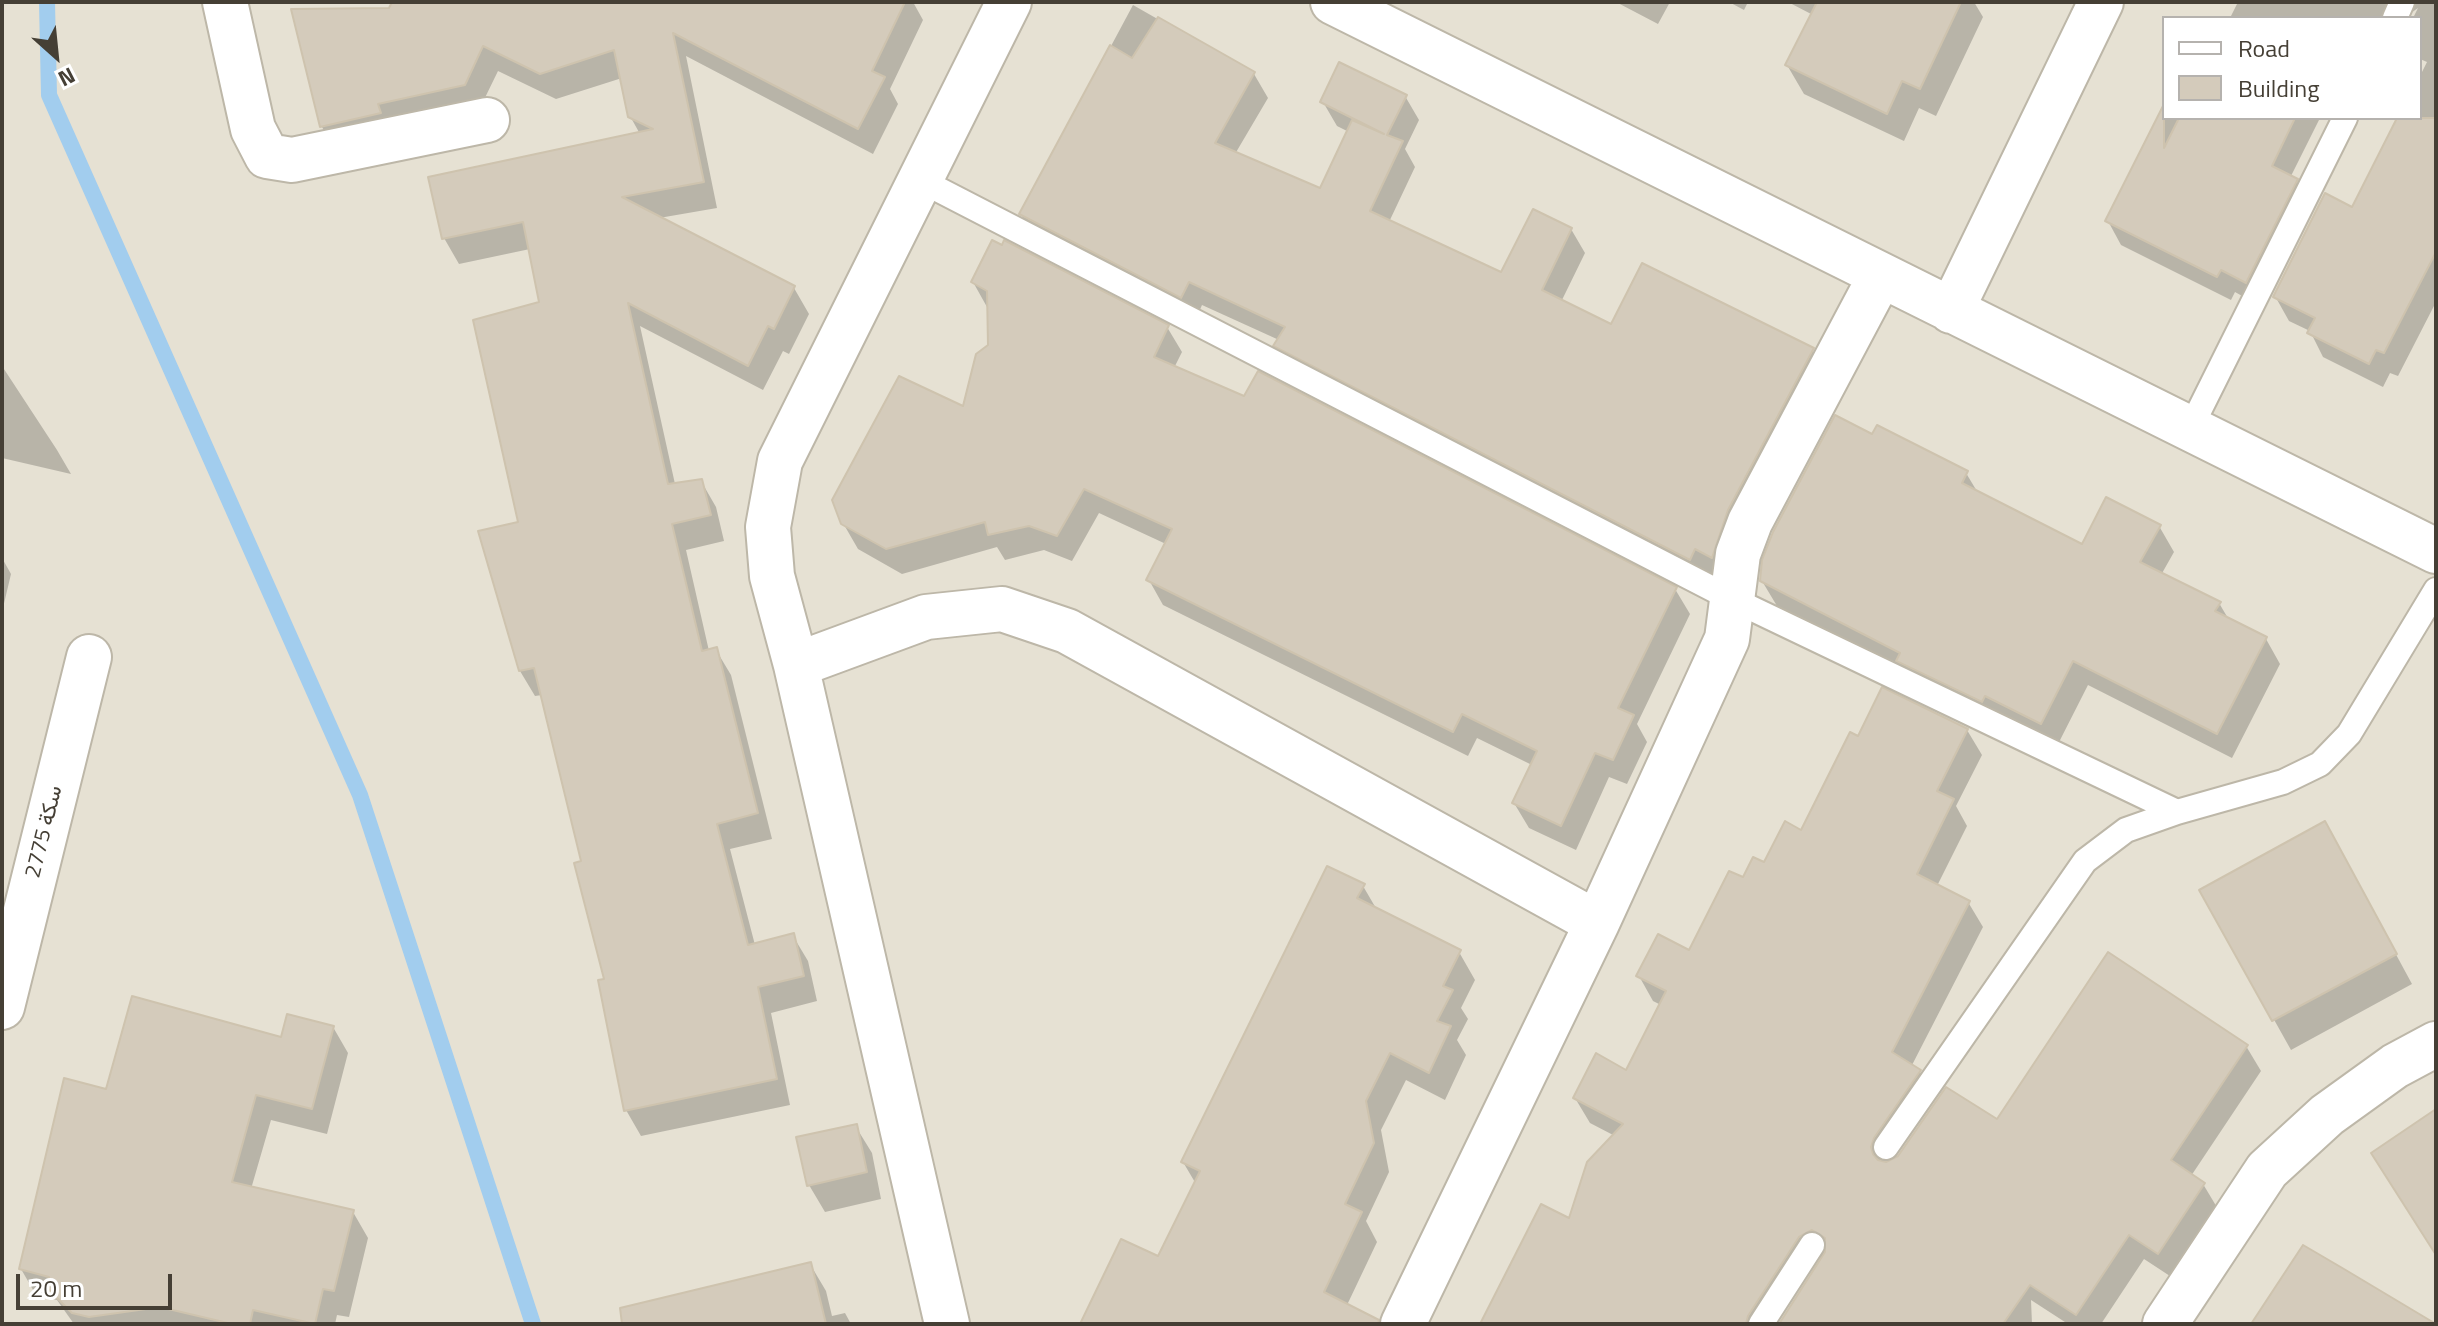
<!DOCTYPE html>
<meta charset="utf-8">
<style>
body{margin:0}
#map{position:relative;width:2438px;height:1326px;overflow:hidden;background:#f2efe5;font-family:"Titillium Web",sans-serif}
canvas{display:block}
.frame{position:absolute;inset:0;border:4px solid #453f35;pointer-events:none}
.legend{position:absolute;left:2162px;top:16px;width:260px;height:104px;box-sizing:border-box;background:#fff;border:2px solid #b5b2ae;margin:0;padding:10px 14px;list-style:none;font-size:24px;color:#453f35}
.legend li{display:flex;align-items:center;gap:16px;height:40px}
.legend b{width:40px;border:2px solid #b5b2ae}
.north{position:absolute;left:16px;top:16px;width:80px;height:80px;-webkit-text-stroke:6px #fff;paint-order:stroke;rotate:153deg;font-size:22px;font-weight:700;line-height:32px;text-align:center;color:#453f35}
.north::after{content:'';display:block;margin:auto;width:28px;height:36px;background:#453f35;clip-path:polygon(50% 0,100% 100%,50% 72%,0 100%)}
.scale{position:absolute;left:16px;top:1274px;width:156px;height:36px;box-sizing:border-box;border:4px solid #453f35;border-top:0;padding-left:10px;font-size:24px;line-height:28px;white-space:nowrap;color:#453f35;-webkit-text-stroke:6px #fff;paint-order:stroke}
</style>
<div id="map">
<canvas width="2438" height="1326"></canvas>
<div class="frame"></div>
<ul class="legend">
<li><b style="height:10px;background:#fff"></b>Road</li>
<li><b style="height:22px;background:#d4cbbb"></b>Building</li>
</ul>
<div class="north">N</div>
<div class="scale">20 m</div>
</div>
<script>
const g = document.querySelector('canvas').getContext('2d');
g.lineJoin = 'round';
function fill(path, color) {
  g.fillStyle = color;
  g.fill(path, 'evenodd');
}
function poly(rows) {
  const path = new Path2D();
  for (const r of rows) {
    path.moveTo(r[0], r[1]);
    for (let i = 2; i < r.length; i += 2) path.lineTo(r[i], r[i + 1]);
  }
  return path;
}
function stroke(path, color, width, dash) {
  g.strokeStyle = color;
  g.lineWidth = width;
  g.lineCap = dash ? 'butt' : 'round';
  g.setLineDash(dash || []);
  g.stroke(path);
}
function label(font, color, halo, rows, align = 'center') {
  g.font = font + ' "Titillium Web",Vazirmatn,sans-serif';
  g.lineWidth = 6;
  g.setLineDash([]);
  g.textBaseline = 'middle';
  g.strokeStyle = halo;
  g.fillStyle = color;
  for (const [text, x, y, turn = 0] of rows) {
    g.save();
    g.translate(x, y);
    g.rotate((+turn || 0) * Math.PI / 180);
    g.textAlign = isNaN(turn) ? turn : align;
    if (halo) g.strokeText(text, 0, 0);
    g.fillText(text, 0, 0);
    g.restore();
  }
}
const residential = poly([
 [2,2,2436,2,2436,1324,2,1324],
 [2164,18,2420,18,2420,118,2164,118]
]);
const shadow = poly([
 [394,2,913,2,923,20,890,89,898,104,873,154,686,56,717,208,659,218,794,288,809,314,789,354,783,351,763,390,640,326,675,484,701,481,716,507,724,541,686,550,709,651,716,650,731,675,772,839,730,849,755,945,793,936,808,961,817,1001,771,1013,790,1105,641,1136,626,1110,606,981,583,863,542,695,535,696,520,671,520,523,542,303,530,249,459,264,444,238,640,134,630,116,622,78,556,99,498,71,479,110,337,152,322,127,294,11,391,10],
 [1616,2,1670,2,1658,24],
 [1729,2,1748,2,1744,10],
 [1788,2,1974,2,1983,17,1936,116,1919,108,1904,141,1804,94,1787,65,1813,15],
 [2238,2,2436,2,2436,302,2398,376,2390,373,2383,387,2323,357,2310,331,2289,321,2275,296,2353,209,2399,118,2420,118,2420,76,2427,62,2420,59,2420,18,2413,18,2418,8,2404,18,2230,18],
 [1133,5,1254,74,1268,98,1235,154,1321,191,1349,132,1337,126,1323,102,1405,96,1419,120,1405,149,1415,167,1389,222,1502,275,1571,229,1585,253,1561,302,1612,327,1812,350,1826,374,1726,580,1709,572,1703,583,1290,370,1276,346,1279,340,1202,305,1195,321,1035,238,1021,214],
 [2164,108,2164,118,2320,118,2290,178,2296,181,2310,205,2260,306,2235,292,2231,300,2121,245,2108,221],
 [973,282,1167,327,1182,352,1174,368,1675,589,1690,614,1637,724,1647,742,1627,784,1609,777,1576,850,1529,828,1514,803,1532,765,1477,738,1468,756,1163,605,1149,580,1166,544,1099,513,1072,561,1044,550,1005,560,997,547,902,574,858,549,843,523,964,409,990,346,987,307],
 [2,366,57,450,71,474,2,458],
 [1873,437,1966,473,1978,493,2083,547,2159,526,2174,552,2161,575,2219,603,2229,620,2266,639,2280,664,2232,758,2088,685,2056,748,1777,606,1762,581],
 [2,558,11,574,2,612],
 [1967,730,1982,755,1956,806,1967,826,1937,886,1968,902,1983,927,1911,1067,1920,1072,1934,1097,1888,1163,1998,1122,2246,1046,2261,1071,2191,1176,2203,1184,2218,1209,2173,1278,2144,1259,2101,1324,2068,1324,2031,1300,2032,1324,1781,1324,1825,1255,1813,1262,1773,1324,1482,1324,1570,1221,1615,1136,1590,1123,1575,1098,1627,1073,1661,1005,1653,1001,1639,976,1689,952,1744,880,1802,832,1859,738],
 [2341,853,2412,984,2291,1050,2202,891],
 [1363,886,1377,910,1459,952,1475,980,1461,1008,1468,1019,1457,1040,1466,1055,1445,1100,1406,1080,1381,1130,1389,1172,1366,1221,1377,1242,1338,1324,1082,1324,1158,1258,1196,1184,1183,1162],
 [333,1027,348,1053,327,1134,271,1120,251,1189,353,1212,368,1238,349,1317,337,1315,335,1324,74,1324,57,1300,36,1295,21,1269,108,1091,282,1039],
 [856,1127,872,1153,881,1199,825,1212,809,1185],
 [810,1264,826,1291,832,1316,845,1313,851,1324,695,1324]
]);
const stream = poly([
 [47,2,49,95,360,795,533,1324]
]);
const building = poly([
 [392,2,905,2,872,71,885,77,858,129,673,33,704,182,622,197,795,286,774,329,768,326,748,366,628,303,668,484,702,479,711,515,672,524,702,651,717,647,758,813,717,824,748,945,794,933,804,976,758,987,777,1079,624,1111,598,980,604,979,574,863,581,861,534,668,519,671,478,531,518,522,473,320,539,302,523,222,442,239,428,177,653,129,628,117,614,50,540,74,483,46,465,85,378,104,381,113,320,127,291,9,389,8,392,2],
 [1817,2,1961,2,1920,89,1902,81,1887,114,1785,65,1817,2],
 [1158,17,1255,72,1215,143,1320,188,1352,120,1384,134,1320,102,1339,62,1407,95,1387,135,1403,141,1370,211,1501,272,1533,209,1572,228,1542,290,1611,324,1642,263,1814,348,1728,510,1712,558,1695,549,1690,560,1273,346,1285,327,1189,282,1181,298,1019,214,1110,45,1132,58,1158,17],
 [2164,104,2164,148,2179,118,2295,118,2272,166,2298,179,2246,283,2221,270,2217,277,2105,221,2164,104],
 [2397,118,2436,118,2436,252,2384,353,2376,350,2369,364,2307,333,2315,318,2273,297,2325,193,2352,207,2397,118],
 [992,240,1002,245,1004,240,1169,325,1154,357,1244,396,1258,371,1677,587,1618,708,1634,715,1613,760,1595,753,1561,826,1512,803,1537,751,1462,714,1453,732,1146,580,1172,529,1084,489,1057,536,1029,526,988,535,985,522,886,549,841,524,832,500,899,376,963,406,976,354,988,345,987,291,971,282,992,240],
 [1835,415,1872,434,1877,425,1968,471,1962,483,2082,544,2106,497,2161,525,2140,562,2221,602,2215,611,2267,637,2217,734,2073,661,2041,724,1985,696,1982,702,1896,661,1900,653,1760,581,1762,560,1773,532,1835,415],
 [1882,687,1968,729,1937,791,1954,799,1917,874,1970,901,1892,1052,1921,1070,1874,1138,1871,1147,1873,1154,1878,1160,1886,1162,1898,1156,1946,1087,1997,1119,2108,952,2248,1045,2171,1160,2205,1183,2158,1254,2129,1235,2076,1315,2030,1285,2003,1324,1779,1324,1825,1252,1825,1238,1812,1230,1799,1237,1748,1316,1746,1324,1480,1324,1541,1204,1569,1218,1587,1162,1623,1124,1573,1098,1596,1053,1626,1070,1666,991,1636,976,1658,934,1689,950,1729,871,1743,877,1753,857,1764,862,1785,821,1801,830,1850,732,1858,736,1882,687],
 [2325,821,2397,954,2272,1021,2199,890,2325,821],
 [1327,866,1365,884,1357,898,1461,950,1443,986,1453,990,1437,1021,1451,1026,1429,1073,1390,1053,1366,1101,1374,1143,1345,1204,1362,1212,1324,1292,1379,1320,1378,1324,1080,1324,1121,1239,1158,1256,1200,1171,1181,1162,1327,866],
 [132,996,281,1037,287,1014,334,1026,312,1109,256,1095,232,1182,354,1210,334,1291,323,1289,315,1324,253,1310,250,1324,232,1324,160,1307,89,1317,72,1313,47,1288,49,1277,19,1269,64,1078,106,1089,132,996],
 [2436,1109,2436,1255,2371,1153,2436,1109],
 [857,1124,867,1172,807,1186,796,1137,857,1124],
 [2303,1245,2344,1269,2436,1324,2251,1324,2303,1245],
 [811,1262,826,1324,622,1324,620,1308,811,1262]
]);
const service = poly([
 [2395,18,2402,2],
 [920,180,1732,599,2177,812],
 [2190,429,2345,118],
 [1886,1147,2085,861,2126,830,2177,812,2283,782,2320,764,2349,734,2436,590],
 [1761,1324,1812,1245]
]);
const minor = poly([
 [225,2,253,129,267,156,292,160,487,120],
 [1333,2,2436,551],
 [1951,311,2101,2],
 [796,665,926,617,1002,609,1067,631,1597,923],
 [2,1007,89,657],
 [947,1324,796,665,772,576,768,527,780,461,1009,2],
 [1403,1324,1597,923,1727,639,1738,554,1750,522,1881,275],
 [2165,1324,2267,1170,2327,1115,2395,1066,2436,1044]
]);
const streetNames = [
 ["سكة 2775",45,832,-76]
];
fill(residential, '#e6e1d3');
fill(shadow, '#0003');
stroke(stream, '#a2cdee', 16);
fill(building, '#d4cbbb');
stroke(building, '#cec3ae', 2);
stroke(service, '#bdb7a8', 28);
stroke(minor, '#bdb7a8', 48);
stroke(service, '#fff', 24);
stroke(minor, '#fff', 44);
label('22px', '#453f35', '#fff', streetNames);
</script>
